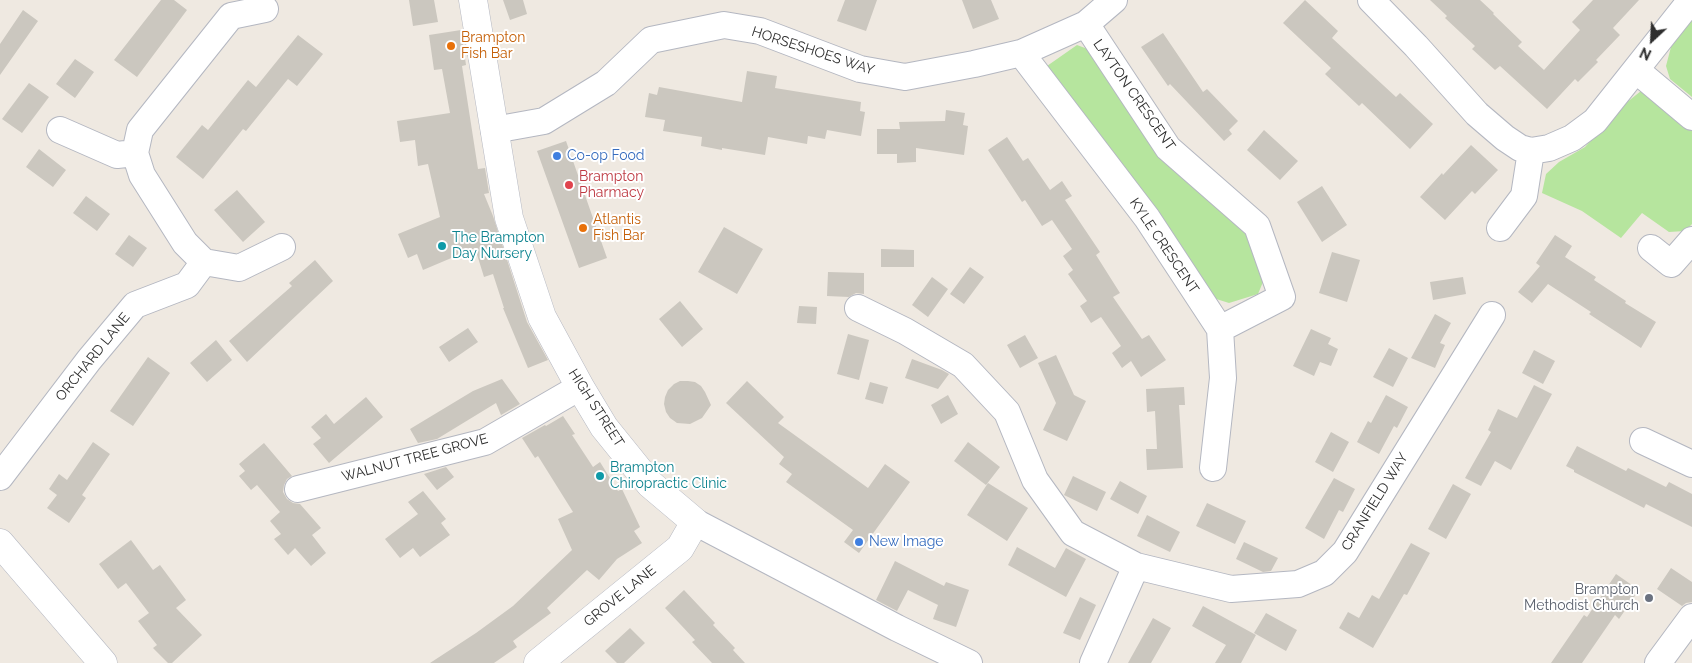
<!DOCTYPE html>
<style>
body{margin:0}
#map{position:relative;width:1692px;height:663px;overflow:hidden;background:#efe9e1;font-family:Raleway,sans-serif}
canvas{display:block}
.north{position:absolute;left:1627px;top:15px;width:50px;height:50px;-webkit-text-stroke:4px #fff;paint-order:stroke;rotate:205deg;font-size:14px;font-weight:700;line-height:20px;text-align:center;color:#2e2e2e}
.north::after{content:'';display:block;margin:auto;width:18px;height:22px;background:#2e2e2e;clip-path:polygon(50% 0,100% 100%,50% 72%,0 100%)}
</style>
<div id="map">
<canvas width="1692" height="663"></canvas>
<div class="north">N</div>
</div>
<script>
const g = document.querySelector('canvas').getContext('2d');
g.lineJoin = 'round';
function fill(path, color) {
  g.fillStyle = color;
  g.fill(path, 'evenodd');
}
function poly(rows) {
  const path = new Path2D();
  for (const r of rows) {
    path.moveTo(r[0], r[1]);
    for (let i = 2; i < r.length; i += 2) path.lineTo(r[i], r[i + 1]);
  }
  return path;
}
function stroke(path, color, width, dash) {
  g.strokeStyle = color;
  g.lineWidth = width;
  g.lineCap = dash ? 'butt' : 'round';
  g.setLineDash(dash || []);
  g.stroke(path);
}
function label(font, color, halo, rows, align = 'center') {
  g.font = font + ' Raleway,sans-serif';
  g.lineWidth = 4;
  g.setLineDash([]);
  g.textBaseline = 'middle';
  g.strokeStyle = halo;
  g.fillStyle = color;
  for (const [text, x, y, turn = 0] of rows) {
    g.save();
    g.translate(x, y);
    g.rotate((+turn || 0) * Math.PI / 180);
    g.textAlign = isNaN(turn) ? turn : align;
    if (halo) g.strokeText(text, 0, 0);
    g.fillText(text, 0, 0);
    g.restore();
  }
}
const green = poly([
 [1692,16,1692,97,1670,79,1666,66,1671,47],
 [1077,45,1093,51,1248,235,1265,277,1258,294,1229,303,1210,297,1047,66],
 [1641,91,1692,130,1692,224,1685,231,1669,232,1642,213,1621,238,1582,211,1542,193,1546,174,1559,162,1585,147,1621,107]
]);
const building = poly([
 [161,0,174,0,187,10,137,77,114,60],
 [409,0,434,0,438,22,413,26],
 [503,0,523,0,527,14,510,20],
 [845,0,877,0,866,31,837,21],
 [962,0,991,0,999,19,973,29],
 [1305,0,1338,31,1332,38,1396,97,1400,93,1433,124,1410,149,1362,103,1359,106,1325,74,1331,68,1283,23],
 [1430,0,1480,0,1494,13,1493,14,1522,42,1518,46,1544,70,1580,30,1572,22,1593,0,1639,0,1613,28,1620,35,1596,60,1598,62,1578,82,1575,79,1547,109,1500,66,1495,70,1472,49,1475,46,1445,18,1447,16],
 [23,10,38,21,0,75,0,44],
 [461,30,466,65,462,66,478,169,485,168,489,193,484,194,493,216,527,322,548,360,528,368,503,308,504,308,493,274,484,277,475,248,423,270,417,254,408,258,398,234,440,217,428,164,418,166,415,140,400,142,397,121,450,113,442,69,434,70,429,35],
 [1163,33,1203,92,1207,89,1238,121,1229,130,1232,134,1224,141,1170,84,1168,86,1141,47],
 [298,35,323,54,297,86,288,79,246,131,243,129,203,179,176,157,202,125,208,130,248,80,256,87],
 [75,59,94,72,75,98,56,84],
 [747,71,777,76,775,88,861,102,860,111,865,112,861,136,827,130,825,139,808,136,807,144,768,137,765,155,722,148,722,150,701,146,702,137,663,131,665,120,645,117,649,93,657,95,659,87,742,102],
 [29,83,49,97,22,133,2,119],
 [946,110,965,113,963,125,968,126,964,155,916,148,916,162,897,163,897,154,877,154,877,129,900,129,899,122,945,121],
 [1264,130,1298,161,1280,180,1247,150],
 [1007,137,1023,161,1028,158,1050,190,1062,181,1072,196,1065,200,1100,252,1096,255,1120,293,1113,297,1142,339,1149,335,1166,360,1141,377,1131,361,1122,368,1112,353,1121,346,1101,317,1091,323,1080,306,1087,301,1068,274,1073,270,1063,256,1072,249,1052,220,1042,226,1025,200,1022,202,988,150],
 [566,141,607,258,579,268,537,151],
 [1471,145,1498,170,1475,194,1472,191,1445,220,1420,197,1442,173,1443,175],
 [39,149,66,170,53,187,26,167],
 [1322,186,1347,225,1322,242,1297,202],
 [237,190,265,222,243,242,214,210],
 [86,196,110,214,97,231,73,213],
 [724,227,763,249,737,294,698,272],
 [129,235,147,248,133,267,115,254],
 [1555,235,1572,246,1565,257,1596,277,1594,280,1626,301,1625,303,1656,322,1641,348,1589,314,1591,312,1548,284,1532,303,1518,292,1540,266,1536,263],
 [881,249,914,250,914,267,881,267],
 [1332,252,1360,260,1347,302,1319,293],
 [315,260,333,281,247,362,229,341,292,286,289,283],
 [970,267,984,277,964,304,950,294],
 [828,272,864,273,864,294,856,293,849,297,827,296],
 [932,277,948,289,928,317,912,305],
 [1463,277,1466,294,1433,300,1430,282],
 [680,301,703,329,682,347,659,319],
 [799,306,817,307,816,324,797,323],
 [1435,314,1451,323,1440,343,1445,345,1435,368,1411,358],
 [468,328,478,342,449,362,439,347],
 [1311,329,1331,338,1328,344,1338,349,1331,366,1320,362,1314,376,1293,366],
 [848,334,869,340,859,380,837,374],
 [1025,335,1038,358,1020,368,1007,345],
 [216,340,232,360,207,382,190,363],
 [1389,348,1408,358,1393,387,1373,377],
 [1534,350,1555,361,1543,384,1522,373],
 [1056,355,1074,395,1086,401,1067,441,1043,430,1056,403,1038,363],
 [148,357,170,373,133,426,110,411],
 [912,359,942,370,949,374,938,389,905,378],
 [502,379,520,404,501,415,496,403,437,439,418,443,410,429,473,391],
 [680,381,688,381,695,382,701,386,705,392,711,405,702,418,690,424,677,423,670,418,666,412,664,404,665,397,668,390,674,384],
 [747,381,784,417,778,423,868,488,885,464,910,482,859,553,844,542,853,530,786,482,792,474,779,464,784,457,726,403],
 [870,382,888,387,883,404,865,399],
 [1534,385,1552,394,1511,470,1495,461,1481,486,1465,478,1491,432,1488,430,1498,409,1517,418],
 [1184,387,1185,405,1179,405,1183,468,1147,470,1146,449,1157,449,1155,411,1147,412,1146,389],
 [948,395,958,414,941,424,931,405],
 [1386,395,1408,407,1397,428,1394,426,1379,454,1357,442,1368,421,1371,423],
 [366,397,383,417,329,463,313,444,321,438,311,427,326,414,334,424],
 [563,416,575,434,572,435,593,467,600,462,618,491,622,489,640,527,634,531,642,543,617,559,599,580,587,570,547,608,551,613,513,641,517,647,494,663,430,663,476,633,513,606,572,550,558,519,573,512,538,456,535,458,522,438,545,425,546,426],
 [1331,432,1349,442,1333,472,1315,462],
 [93,442,110,454,82,495,86,498,69,523,47,508,57,495,49,489,59,474,67,480],
 [968,442,1000,467,986,485,954,461],
 [264,443,292,476,287,479,284,485,283,492,287,499,293,503,300,504,321,528,312,535,326,553,311,566,295,548,288,555,274,539,281,534,270,521,280,512,257,485,251,490,239,476,245,471,239,464],
 [1577,446,1626,471,1628,468,1666,487,1669,482,1692,494,1692,527,1646,504,1644,508,1574,472,1574,470,1566,466],
 [446,467,454,477,437,490,424,474],
 [1073,476,1106,492,1097,511,1064,495],
 [1334,478,1355,489,1343,512,1339,510,1324,539,1305,528],
 [1120,481,1147,496,1138,514,1110,499],
 [988,483,1028,508,1007,541,967,515],
 [1453,484,1471,494,1446,539,1428,529],
 [423,491,446,519,441,523,450,535,420,557,413,548,400,558,385,539,418,514,408,502],
 [1207,503,1246,521,1235,544,1196,526],
 [1147,515,1180,532,1170,552,1137,536],
 [131,540,153,570,160,565,186,600,176,608,202,635,172,663,168,663,153,648,157,645,138,621,149,613,126,583,118,589,99,564],
 [1244,542,1278,558,1271,571,1263,572,1236,559],
 [1411,543,1430,553,1407,595,1404,594,1373,648,1339,628,1348,612,1359,618,1372,595,1379,599],
 [1017,547,1055,568,1066,548,1086,559,1066,597,1008,565],
 [895,561,944,586,946,582,969,590,956,627,933,619,938,605,908,590,897,611,876,600],
 [1671,568,1692,582,1692,602,1686,603,1682,606,1657,589],
 [1616,574,1639,590,1619,619,1615,615,1582,663,1551,663,1584,615,1587,617],
 [684,590,715,623,713,625,735,648,733,650,745,663,712,663,692,642,695,640,665,608],
 [1080,597,1096,605,1080,640,1063,633],
 [1203,606,1256,635,1241,663,1215,663,1226,645,1192,626],
 [1266,613,1297,630,1286,651,1254,633],
 [1153,618,1171,628,1151,663,1128,663],
 [630,628,645,643,624,663,617,663,605,651]
]);
const street = poly([
 [1371,0,1416,46,1477,114,1505,138,1520,148,1531,151,1549,148,1572,138,1595,121,1691,0],
 [1086,24,1168,148,1257,226,1282,297,1220,329],
 [1021,53,1147,218,1220,329,1223,378,1213,468],
 [1636,70,1692,117],
 [60,130,117,155,135,153],
 [494,130,544,121,606,83,651,40,724,25,760,31,860,69,905,77,974,64,1021,53,1086,24,1114,0],
 [1500,228,1524,196,1531,151],
 [1651,248,1671,264,1692,240],
 [204,262,239,268,282,247],
 [858,308,905,331,963,365,1007,412,1035,480,1073,533,1136,566,1231,589,1298,584,1324,573,1345,552,1492,315],
 [1643,441,1692,464],
 [0,477,89,360,135,305,187,285,204,262,185,243,142,175,135,153,140,130,231,16,265,9],
 [298,489,485,442,580,387],
 [695,522,897,628,969,663],
 [1093,663,1136,566],
 [1658,663,1692,617]
]);
const secondary = poly([
 [473,0,509,218,542,317,580,387,604,427,650,484,695,522,680,548,538,663],
 [0,543,103,663]
]);
const markers = [
 [451,46,5,"#e8710a"],
 [557,156,5,"#3f7fe0"],
 [569,185,5,"#e0444e"],
 [583,228,5,"#e8710a"],
 [442,246,5,"#0f9aa8"],
 [600,476,5,"#0f9aa8"],
 [859,542,5,"#3f7fe0"],
 [1649,598,5,"#6b7280"]
];
const foodNames = [
 ["Brampton",461,38],
 ["Fish Bar",461,54],
 ["Atlantis",593,220],
 ["Fish Bar",593,236]
];
const streetNames = [
 ["HORSESHOES WAY",813,51,18],
 ["LAYTON CRESCENT",1134,95,55],
 ["KYLE CRESCENT",1164,246,56],
 ["ORCHARD LANE",93,357,-51],
 ["HIGH STREET",596,408,57],
 ["WALNUT TREE GROVE",415,458,-15],
 ["CRANFIELD WAY",1375,502,-58],
 ["GROVE LANE",620,596,-39]
];
const shopNames = [
 ["Co-op Food",567,156],
 ["New Image",869,542]
];
const healthNames = [
 ["Brampton",579,177],
 ["Pharmacy",579,193]
];
const cultureNames = [
 ["The Brampton",452,238],
 ["Day Nursery",452,254],
 ["Brampton",610,468],
 ["Chiropractic Clinic",610,484]
];
const worshipNames = [
 ["Brampton",1639,590],
 ["Methodist Church",1639,606]
];
fill(green, '#b6e59e');
fill(building, '#cbc7bf');
stroke(street, '#b4b7c1', 28);
stroke(secondary, '#b4b7c1', 29);
stroke(street, '#fff', 26);
stroke(secondary, '#fff', 28);
for (const [x, y, r, color] of markers) {
  const dot = new Path2D();
  dot.arc(x, y, r, 0, 2 * Math.PI);
  g.fillStyle = color;
  g.fill(dot);
  stroke(dot, '#fff', 2);
}
label('14px', '#c56008', '#fff', foodNames, 'left');
label('14px', '#2e2e2e', '#fff', streetNames);
label('14px', '#366cbe', '#fff', shopNames, 'left');
label('14px', '#be3a42', '#fff', healthNames, 'left');
label('14px', '#0d838f', '#fff', cultureNames, 'left');
label('14px', '#5b616d', '#fff', worshipNames, 'right');
</script>
